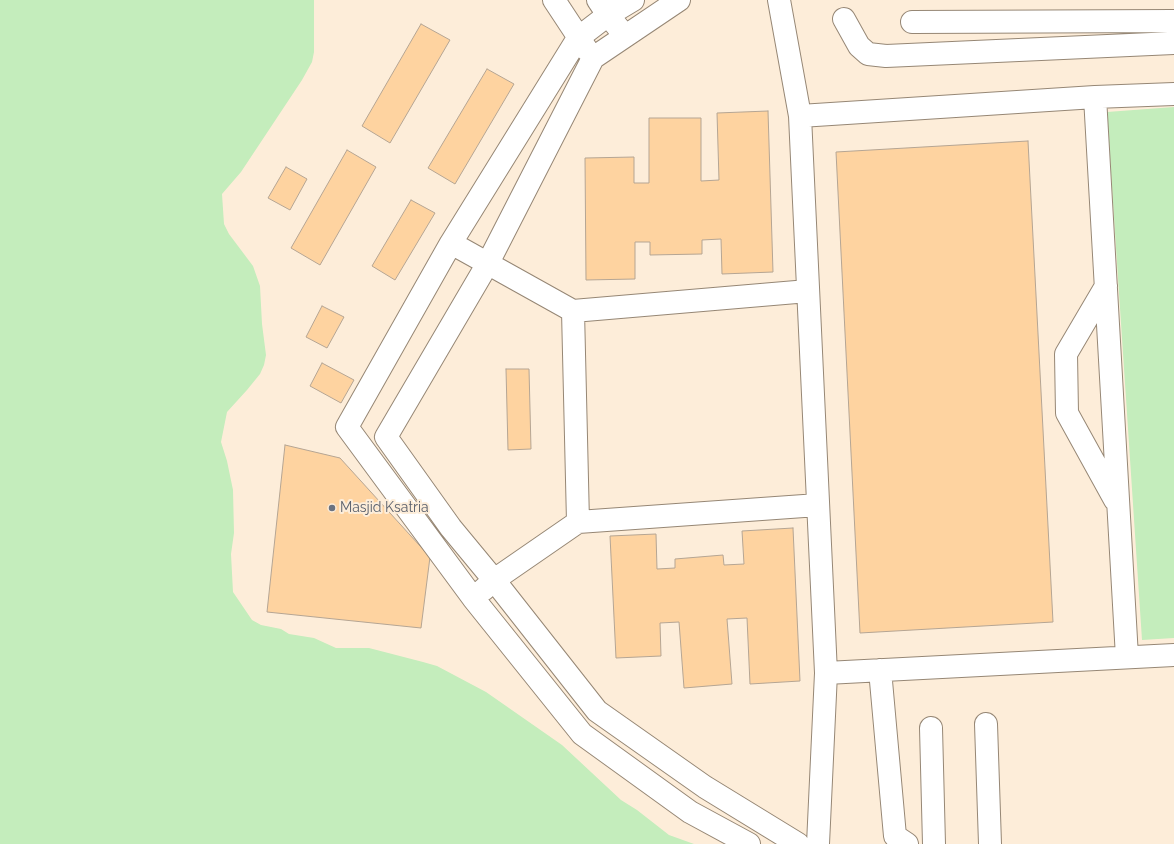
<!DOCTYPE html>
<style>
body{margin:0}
canvas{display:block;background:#fdedd9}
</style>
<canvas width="1174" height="844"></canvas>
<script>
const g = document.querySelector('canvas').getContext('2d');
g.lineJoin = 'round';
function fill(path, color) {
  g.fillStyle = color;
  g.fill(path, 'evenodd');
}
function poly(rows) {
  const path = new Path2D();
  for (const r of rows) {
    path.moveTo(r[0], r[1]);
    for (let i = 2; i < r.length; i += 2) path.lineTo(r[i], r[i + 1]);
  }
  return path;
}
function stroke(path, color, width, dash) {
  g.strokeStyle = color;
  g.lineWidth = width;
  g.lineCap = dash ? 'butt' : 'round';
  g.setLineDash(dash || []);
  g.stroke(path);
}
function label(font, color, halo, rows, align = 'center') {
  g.font = font + ' Raleway,sans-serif';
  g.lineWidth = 4;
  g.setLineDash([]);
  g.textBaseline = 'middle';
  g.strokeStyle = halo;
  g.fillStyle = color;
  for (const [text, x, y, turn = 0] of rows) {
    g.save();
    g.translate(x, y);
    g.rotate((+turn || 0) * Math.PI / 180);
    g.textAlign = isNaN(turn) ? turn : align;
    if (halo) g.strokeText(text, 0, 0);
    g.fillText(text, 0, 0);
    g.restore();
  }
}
const green = poly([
 [0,0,314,0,314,52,312,62,302,80,241,172,222,194,224,224,229,234,253,266,260,286,262,324,266,355,264,365,260,374,247,390,227,412,221,442,227,461,233,490,234,533,231,554,233,592,252,620,261,625,281,629,289,634,314,638,336,648,369,648,423,662,437,666,486,692,562,745,621,800,637,810,669,835,694,844,0,844],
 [1174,107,1174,638,1142,640,1107,112]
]);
const building = poly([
 [421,24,450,40,390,143,362,126,421,24],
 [487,69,514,84,455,184,428,168,487,69],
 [768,111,773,272,722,274,721,239,702,240,702,254,650,255,650,242,635,242,635,279,586,280,585,158,634,157,634,183,649,183,649,118,701,118,701,181,719,180,717,113,768,111],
 [1028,141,1053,622,860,633,836,152,1028,141],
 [347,150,376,167,320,265,291,248,347,150],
 [286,167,307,179,290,210,268,198,286,167],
 [411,200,435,213,395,280,372,266,411,200],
 [322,306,344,317,327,348,306,337,322,306],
 [322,363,354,380,341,403,310,386,322,363],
 [506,369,529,369,531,449,508,450,506,369],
 [285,445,340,458,430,557,421,628,267,612,285,445],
 [793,528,800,681,750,684,747,618,727,619,732,684,684,688,679,622,660,623,661,656,616,658,610,536,656,534,657,569,675,568,675,559,723,555,724,565,744,564,742,531,793,528]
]);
const minor = poly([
 [554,0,587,50],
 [598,0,608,15,633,0],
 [679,0,593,58,488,263,386,437,451,528,494,580,597,711,705,787,798,844],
 [779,0,800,116],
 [844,19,859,46,868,54,886,56,1174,43],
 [912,22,1174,21],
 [625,36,608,15,578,38,451,243,347,427,473,598,582,734,690,812,749,844],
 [1095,97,1127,657],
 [451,243,573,311],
 [1106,286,1066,354,1067,413,1115,500],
 [808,291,573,311,578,522,818,505],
 [483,590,494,580,578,522],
 [880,670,895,836,907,844],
 [826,673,800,116,1095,97,1174,94],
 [986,724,990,844],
 [931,728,934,844],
 [818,844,826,673,1174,655]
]);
const markers = [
 [332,508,4,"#6b7280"]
];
const worshipNames = [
 ["Masjid Ksatria",340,508]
];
fill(green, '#c4edbc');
fill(building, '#fed3a0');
stroke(building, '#b5a593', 1);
stroke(minor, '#968775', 24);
stroke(minor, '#fff', 22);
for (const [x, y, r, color] of markers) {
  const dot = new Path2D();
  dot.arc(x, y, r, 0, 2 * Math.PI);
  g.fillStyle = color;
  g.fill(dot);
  stroke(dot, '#fdedd9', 1.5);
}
label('14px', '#5b616d', '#fdedd9', worshipNames, 'left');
</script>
